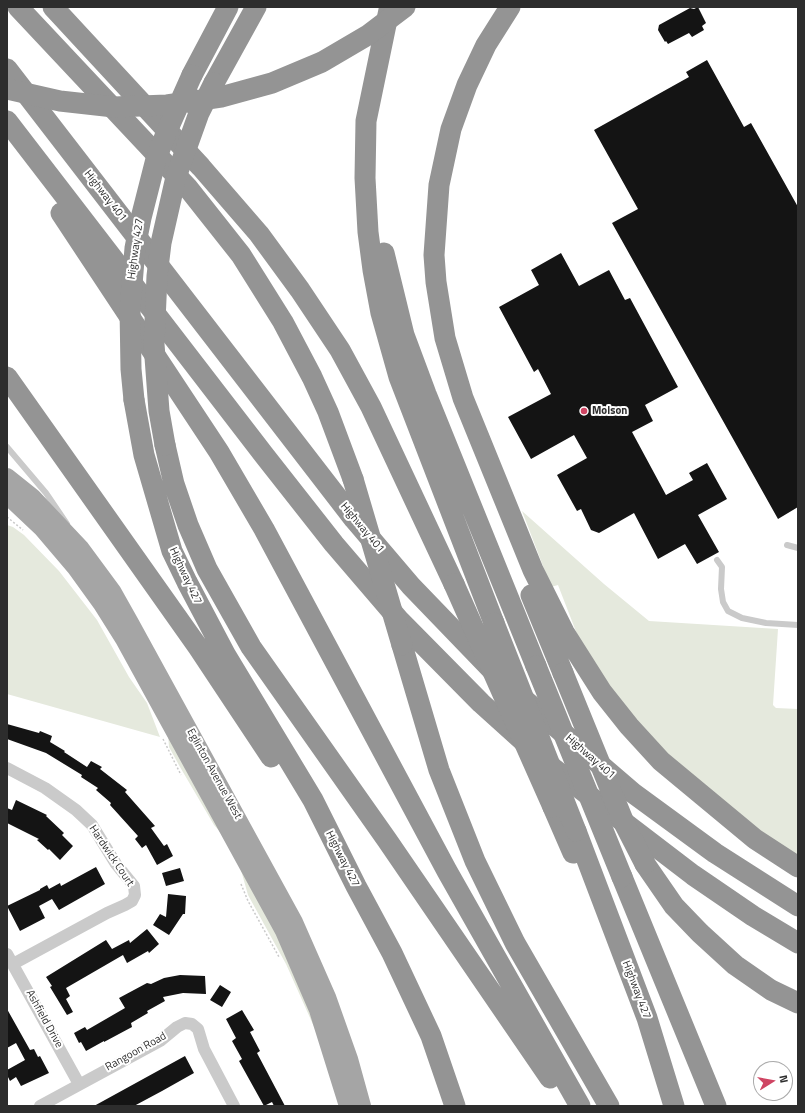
<!DOCTYPE html>
<style>
body{margin:0}
#map{position:relative;width:805px;height:1113px;overflow:hidden;background:#fff;font-family:"Titillium Web",sans-serif}
canvas{display:block}
.frame{position:absolute;inset:0;border:8px solid #2d2d2d;pointer-events:none}
.north{position:absolute;left:753px;top:1061px;width:40px;height:40px;box-sizing:border-box;background:#fff;border:1px solid #ababab;border-radius:50%;rotate:79deg;font-size:11px;font-weight:700;line-height:16px;text-align:center;color:#2d2d2d}
.north::after{content:'';display:block;margin:auto;width:14px;height:18px;background:#cf4563;clip-path:polygon(50% 0,100% 100%,50% 72%,0 100%)}
</style>
<div id="map">
<canvas width="805" height="1113"></canvas>
<div class="frame"></div>
<div class="north">N</div>
</div>
<script>
const g = document.querySelector('canvas').getContext('2d');
g.lineJoin = 'round';
function fill(path, color) {
  g.fillStyle = color;
  g.fill(path, 'evenodd');
}
function poly(rows) {
  const path = new Path2D();
  for (const r of rows) {
    path.moveTo(r[0], r[1]);
    for (let i = 2; i < r.length; i += 2) path.lineTo(r[i], r[i + 1]);
  }
  return path;
}
function stroke(path, color, width, dash) {
  g.strokeStyle = color;
  g.lineWidth = width;
  g.lineCap = dash ? 'butt' : 'round';
  g.setLineDash(dash || []);
  g.stroke(path);
}
function label(font, color, halo, rows, align = 'center') {
  g.font = font + ' "Titillium Web",sans-serif';
  g.lineWidth = 4;
  g.setLineDash([]);
  g.textBaseline = 'middle';
  g.strokeStyle = halo;
  g.fillStyle = color;
  for (const [text, x, y, turn = 0] of rows) {
    g.save();
    g.translate(x, y);
    g.rotate((+turn || 0) * Math.PI / 180);
    g.textAlign = isNaN(turn) ? turn : align;
    if (halo) g.strokeText(text, 0, 0);
    g.fillText(text, 0, 0);
    g.restore();
  }
}
const green = poly([
 [522,511,604,584,649,621,778,629,773,705,776,708,798,709,798,858,698,788,618,700,582,647,558,585,551,587],
 [7,525,13,527,24,535,59,571,97,620,129,677,147,703,160,737,7,694],
 [168,734,279,931,319,1038,286,964,248,895,239,863,228,841,214,825,180,767,169,747]
]);
const building = poly([
 [698,7,706,23,702,26,704,30,692,37,689,33,668,44,666,41,665,42,658,30,659,25,690,8,694,9],
 [707,60,744,127,751,123,798,207,798,507,778,519,612,223,638,209,594,130,689,77,686,72],
 [561,253,579,286,609,270,625,300,630,298,678,387,645,405,653,421,632,432,666,495,693,480,689,473,707,463,727,499,698,515,719,552,697,564,685,544,658,559,634,513,599,533,591,530,581,509,577,511,557,475,587,458,574,435,531,459,508,417,551,394,538,369,534,372,499,307,539,285,531,270],
 [7,724,39,733,40,731,52,736,50,742,65,751,64,752,87,767,91,761,102,767,100,769,127,790,125,792,155,826,151,828,164,846,167,844,173,856,157,865,146,845,142,848,135,839,138,836,110,805,111,803,96,790,98,788,81,777,82,775,46,753,7,739],
 [16,800,47,815,46,816,64,833,62,835,73,846,60,860,49,849,48,850,37,840,39,839,7,823,7,808,12,810],
 [96,867,105,884,59,910,52,899,39,906,45,918,20,931,7,906,40,890,40,889,47,885,49,889,60,883,61,886],
 [180,868,184,881,166,886,162,873],
 [168,894,186,896,185,914,183,914,169,935,153,925,160,914,166,917],
 [147,929,159,944,149,953,148,951,127,963,123,955,66,988,70,996,66,999,73,1012,67,1015,50,987,52,986,46,977,106,940,112,949,129,940,130,943],
 [180,975,205,976,206,994,183,993,163,997,165,1001,147,1011,148,1013,131,1023,132,1027,104,1042,104,1041,86,1051,81,1042,79,1043,74,1033,85,1027,87,1030,125,1008,119,998,147,983,151,984,164,978],
 [220,985,231,992,222,1007,210,1000],
 [7,1009,30,1050,34,1049,38,1057,40,1056,49,1073,21,1086,16,1077,10,1081,7,1075,7,1070,25,1060,16,1043,7,1048],
 [242,1010,254,1030,250,1032,260,1051,257,1053,285,1106,274,1106,272,1102,264,1106,239,1061,242,1059,232,1041,236,1038,226,1019],
 [185,1056,194,1073,162,1091,134,1106,94,1106]
]);
const path = poly([
 [7,517,23,530],
 [163,739,181,775],
 [241,884,248,901,279,957]
]);
const service = poly([
 [7,447,46,493,67,524],
 [787,545,798,548],
 [717,560,722,567,721,589,723,602,728,611,742,618,766,623,798,625]
]);
const minor = poly([
 [7,768,45,788,76,810,92,825,116,864,134,886,135,895,132,901,125,905,107,913,13,964],
 [7,954,79,1084],
 [40,1106,160,1041,177,1027,185,1023,192,1024,198,1029,204,1049,234,1106]
]);
const primary = poly([
 [7,477,32,497,81,549,112,591,130,623,294,922,327,997,349,1059,362,1106],
 [7,495,42,528,76,568,102,604,124,639,284,931,318,1010,348,1106]
]);
const motorway = poly([
 [18,7,188,188,241,255,283,322,312,377,328,412,353,479],
 [53,7,201,167,259,234,300,290,340,350,371,407,454,584],
 [510,7,486,45,467,85,451,129,439,185,434,255,436,282,445,338,463,398,533,570,564,632,602,692,629,726,661,761,755,839,798,867],
 [389,10,366,121,365,178,368,232,373,270,381,313,399,377,494,623],
 [7,69,354,519,411,586,491,669],
 [192,75,228,7],
 [214,83,256,7],
 [7,121,264,455,334,544,400,621,481,703,553,768,693,875,753,916,798,943],
 [61,213,219,452,264,529,447,871,580,1106],
 [384,253,404,335,426,394,536,666],
 [7,377,198,647,271,757],
 [134,400,144,455,172,551,187,582,225,654,313,800,356,886,392,953,431,1036,455,1106],
 [165,445,174,484,188,525,207,569,251,647,387,840,550,1078],
 [531,595,563,673],
 [402,645,439,770,475,861,515,943,609,1106],
 [520,696,633,793,715,853,798,906],
 [553,807,573,853],
 [576,831,647,1018,674,1106],
 [645,864,674,906,700,933,735,965,771,990,798,1003],
 [622,877,716,1106]
]);
const motorwayBridge = poly([
 [7,89,60,101,114,107,167,105,221,97,272,83,322,62,368,35,405,7],
 [134,400,131,369,130,309,135,248,141,218,156,159,167,131,192,75],
 [165,445,159,411,154,344,157,276,161,243,176,177,199,113,214,83],
 [353,479,402,645],
 [454,584,553,807],
 [494,623,576,831],
 [536,666,622,877],
 [563,673,625,825,645,864]
]);
const markers = [
 [584,411,4,"#cf4563"]
];
const streetNames = [
 ["Highway 401",105,196,52],
 ["Highway 427",136,249,-82],
 ["Highway 401",362,528,50],
 ["Highway 427",185,576,65],
 ["Highway 401",590,757,41],
 ["Eglinton Avenue West",214,774,61],
 ["Hardwick Court",111,856,56],
 ["Highway 427",342,859,63],
 ["Highway 427",636,990,69],
 ["Ashfield Drive",44,1019,61],
 ["Rangoon Road",136,1052,-29]
];
const poiNames = [
 ["Molson",592,411]
];
fill(green, '#e5e9dd');
fill(building, '#141414');
stroke(path, '#cacaca', 1.5, [2, 2]);
stroke(service, '#cacaca', 6);
stroke(minor, '#cacaca', 12);
stroke(primary, '#a5a5a5', 18);
stroke(motorway, '#949494', 21);
stroke(motorwayBridge, '#949494', 21);
for (const [x, y, r, color] of markers) {
  const dot = new Path2D();
  dot.arc(x, y, r, 0, 2 * Math.PI);
  g.fillStyle = color;
  g.fill(dot);
  stroke(dot, '#fff', 1.5);
}
label('11px', '#2d2d2d', '#fff', streetNames);
label('bold 11px', '#2d2d2d', '#fff', poiNames, 'left');
</script>
